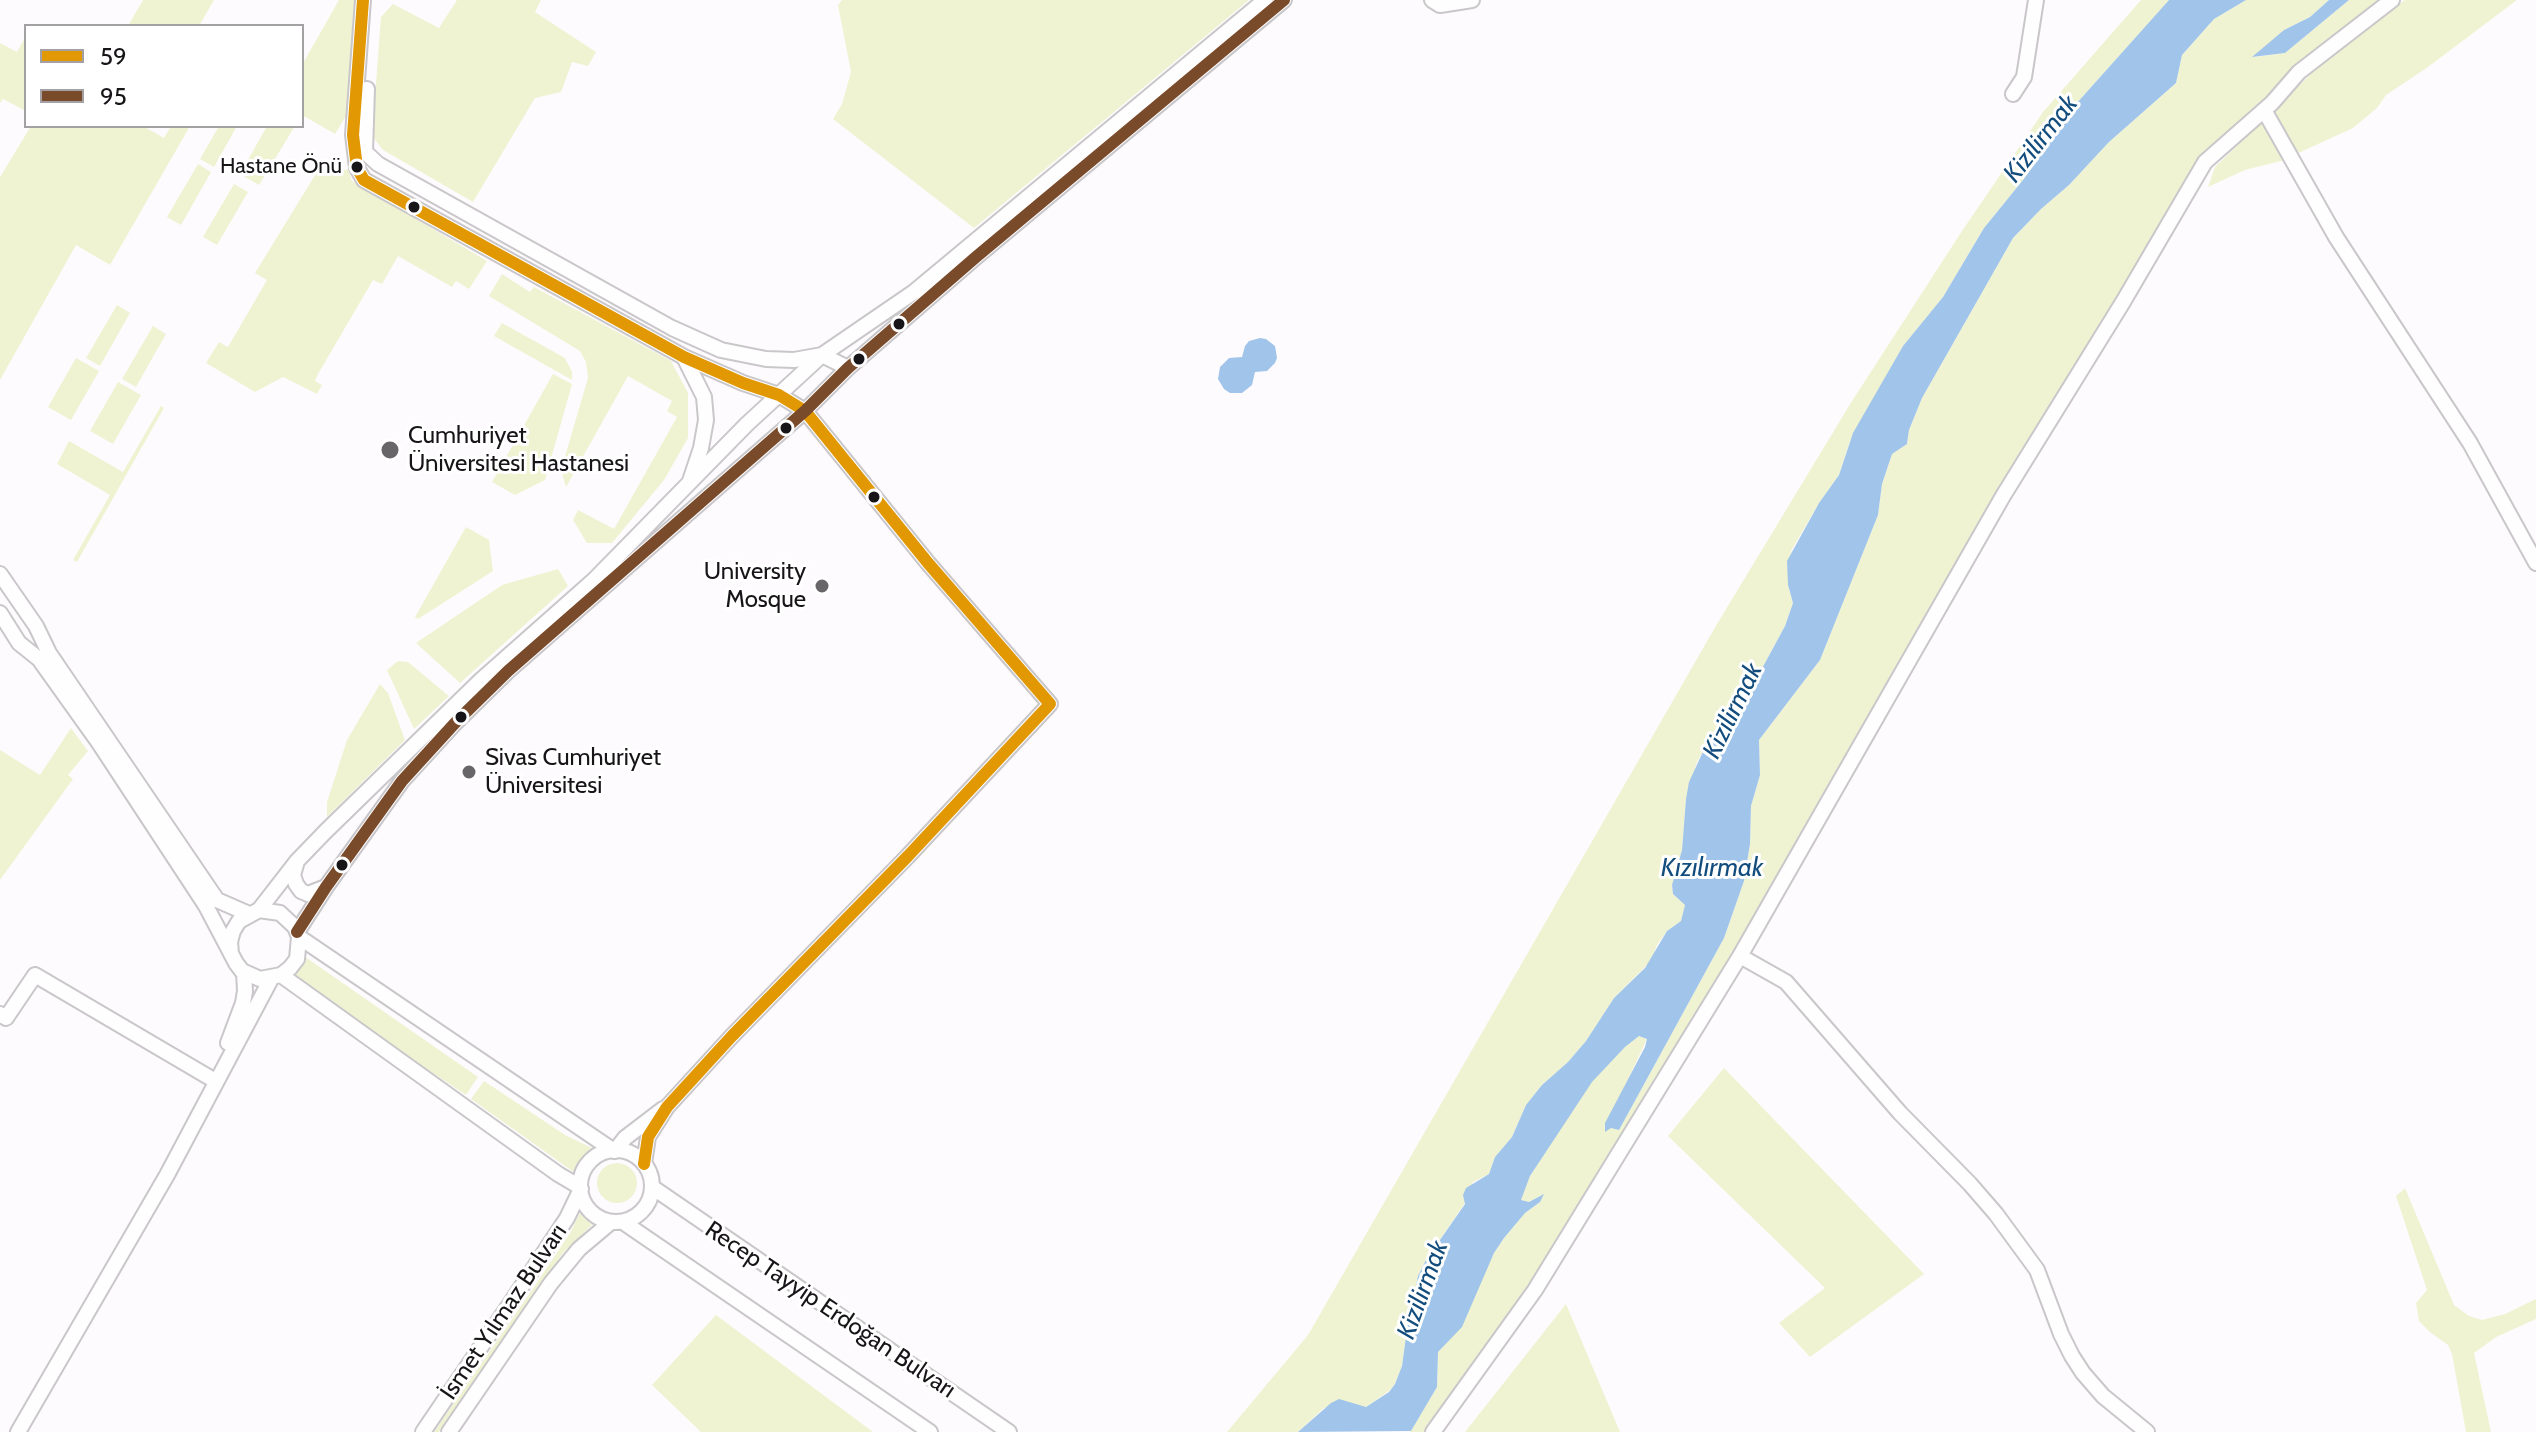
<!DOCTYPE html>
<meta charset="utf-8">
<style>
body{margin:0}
#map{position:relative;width:2536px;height:1432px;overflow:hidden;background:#fefbfe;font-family:Cabin,sans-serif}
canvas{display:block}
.legend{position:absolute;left:24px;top:24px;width:280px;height:104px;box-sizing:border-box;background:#fff;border:2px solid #a3a1a3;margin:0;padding:10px 14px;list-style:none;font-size:24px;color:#181518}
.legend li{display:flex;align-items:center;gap:16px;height:40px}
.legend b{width:40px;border:2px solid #a3a1a3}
</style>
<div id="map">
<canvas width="2536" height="1432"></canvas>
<ul class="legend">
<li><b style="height:10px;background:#e19802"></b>59</li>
<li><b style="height:10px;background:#7a4b2a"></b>95</li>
</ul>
</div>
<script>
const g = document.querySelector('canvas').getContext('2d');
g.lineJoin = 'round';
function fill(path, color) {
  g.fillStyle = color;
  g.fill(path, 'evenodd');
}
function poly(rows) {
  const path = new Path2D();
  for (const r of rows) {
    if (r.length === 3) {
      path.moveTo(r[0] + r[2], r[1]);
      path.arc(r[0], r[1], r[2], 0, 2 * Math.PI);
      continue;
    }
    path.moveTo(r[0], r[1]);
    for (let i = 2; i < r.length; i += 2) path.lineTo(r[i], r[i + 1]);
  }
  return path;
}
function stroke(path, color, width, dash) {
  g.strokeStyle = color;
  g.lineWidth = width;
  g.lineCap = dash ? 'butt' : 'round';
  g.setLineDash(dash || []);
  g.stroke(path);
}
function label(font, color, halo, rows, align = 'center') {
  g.font = font + ' Cabin,sans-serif';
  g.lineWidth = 6;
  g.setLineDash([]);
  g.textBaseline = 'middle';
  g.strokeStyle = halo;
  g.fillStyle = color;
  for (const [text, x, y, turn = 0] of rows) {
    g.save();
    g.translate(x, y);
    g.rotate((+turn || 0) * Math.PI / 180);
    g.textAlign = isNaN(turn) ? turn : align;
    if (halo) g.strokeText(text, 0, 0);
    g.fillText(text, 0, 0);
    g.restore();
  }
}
const green = poly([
 [143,0,214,0,199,26,128,26],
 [339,0,358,0,351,108,335,134,302,115,302,65],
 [457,0,541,0,535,12,596,52,588,66,572,62,561,92,535,98,473,202,383,150,372,136,381,17,393,4,439,28],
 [842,0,1249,0,974,228,833,119,842,104,851,72,838,5],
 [2141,0,2169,0,2076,104,2023,180,1984,228,1943,297,1903,346,1850,441,1839,475,1819,503,1791,551,1788,585,1793,603,1785,626,1746,698,1730,720,1706,745,1697,762,1686,799,1682,850,1672,885,1673,894,1685,905,1681,921,1667,931,1657,945,1651,961,1614,998,1586,1041,1568,1062,1542,1085,1526,1105,1512,1137,1495,1157,1489,1174,1473,1182,1465,1203,1426,1260,1418,1276,1408,1322,1402,1366,1395,1384,1389,1391,1366,1407,1324,1408,1298,1432,1227,1432,1308,1335,1717,624,1852,401,1962,231,2043,112],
 [2246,0,2329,0,2310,17,2284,30,2254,57,2285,53,2349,0,2381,0,2199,158,1735,953,1529,1286,1425,1432,1410,1432,1437,1387,1438,1352,1466,1318,1471,1301,1494,1253,1504,1238,1525,1213,1540,1202,1542,1195,1529,1202,1521,1200,1523,1192,1530,1176,1576,1102,1592,1081,1625,1047,1639,1036,1647,1039,1614,1109,1611,1128,1619,1130,1724,938,1744,881,1750,844,1751,806,1760,775,1759,740,1820,660,1878,515,1882,484,1892,454,1907,444,1909,430,1922,398,2013,238,2041,209,2069,185,2109,142,2176,83,2182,55,2214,19],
 [2405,0,2517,0,2428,67,2386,95,2377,108,2353,128,2281,161,2245,170,2208,187,2215,167,2285,99,2343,43],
 [26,36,26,111,3,99,0,103,0,43,17,52],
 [31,126,143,126,164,138,171,126,190,126,110,265,76,245,0,380,0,177],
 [219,126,237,126,214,167,200,159],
 [267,126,295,126,259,185,240,174],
 [198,164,211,172,181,225,167,217],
 [348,169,352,181,487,261,469,289,456,281,452,287,398,256,382,284,373,280,318,374,315,381,322,385,317,394,283,377,255,392,206,363,219,342,228,347,267,280,255,273,317,172,323,176],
 [234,184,248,192,217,245,203,237],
 [502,274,530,292,534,287,671,361,688,393,688,438,664,480,612,543,587,543,573,520,578,510,614,529,677,417,667,411,672,401,628,376,566,487,561,470,588,378,586,362,580,351,489,296],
 [117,305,130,313,100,366,86,358],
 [502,323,565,358,572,372,572,380,494,336],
 [153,326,166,334,136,387,122,379],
 [76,358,99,371,71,420,48,407],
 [553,374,572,384,545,480,515,495,492,482],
 [118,382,141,395,113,444,90,431],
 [161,406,164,408,77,562,73,560,110,495,57,464,69,441,123,472],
 [466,527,489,540,493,571,418,619,415,617],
 [558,569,568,586,460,683,416,643,502,585],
 [398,661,408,662,449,696,414,729,387,670],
 [380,684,388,693,405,740,327,817,327,802,347,740],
 [71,728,88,751,68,775,73,779,0,880,0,750,40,775],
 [301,954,478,1077,466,1095,375,1035,288,972],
 [1724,1068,1924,1274,1810,1357,1779,1323,1825,1288,1668,1136],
 [484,1081,565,1135,592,1148,583,1157,575,1173,471,1099],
 [617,1183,20],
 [2405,1188,2454,1305,2469,1316,2482,1320,2505,1314,2536,1299,2536,1319,2496,1337,2474,1353,2491,1432,2466,1432,2452,1354,2448,1345,2431,1333,2419,1321,2416,1303,2427,1290,2396,1196],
 [580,1213,592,1225,563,1253,439,1432,434,1432,532,1290,570,1233],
 [1566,1304,1620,1432,1465,1432],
 [716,1315,873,1432,701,1432,652,1385]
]);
const water = poly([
 [2169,0,2246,0,2214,19,2182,55,2176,83,2109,142,2069,185,2041,209,2013,238,1922,398,1909,430,1907,444,1892,454,1882,484,1878,515,1820,660,1759,740,1760,775,1751,806,1750,844,1744,881,1724,938,1619,1130,1611,1128,1605,1132,1605,1123,1645,1047,1647,1039,1639,1036,1625,1047,1592,1082,1530,1176,1521,1200,1529,1202,1544,1194,1540,1202,1525,1213,1504,1238,1494,1253,1462,1327,1438,1352,1437,1387,1411,1431,1298,1432,1331,1403,1339,1399,1366,1407,1389,1392,1395,1384,1402,1366,1408,1322,1418,1276,1426,1260,1465,1204,1463,1195,1466,1188,1489,1174,1495,1157,1512,1137,1526,1105,1542,1085,1568,1062,1586,1041,1614,998,1645,968,1667,931,1681,921,1685,905,1673,894,1672,885,1682,850,1686,799,1689,782,1706,745,1730,720,1746,698,1785,626,1793,603,1788,585,1787,561,1819,503,1839,475,1853,433,1903,346,1943,297,1984,228,2023,180,2076,104],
 [2329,0,2349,0,2285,53,2252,57,2284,30,2310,17],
 [1260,338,1266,339,1275,346,1277,358,1275,363,1267,371,1255,372,1252,385,1242,393,1230,393,1224,389,1218,379,1220,367,1229,358,1242,357,1245,346,1249,341]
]);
const minor = poly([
 [363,0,353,135,357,168,364,180,684,357,743,383,779,395,805,411,928,563,1050,704,908,856,732,1036,667,1107,648,1137,644,1164],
 [1432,0,1440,5,1472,0],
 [367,89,365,152,378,164,672,328,721,350,766,359,794,360,822,355,848,368],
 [2013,94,2024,77,2036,0],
 [2264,110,2336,237,2470,443,2536,563],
 [684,357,704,397,706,420,701,448,690,481],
 [0,574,36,626,49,653,217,900,249,914],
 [0,613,19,643,39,659,99,743,206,906,236,963,242,971,260,979,281,975,290,968,297,959,299,937,295,927,280,913,259,910,239,921,233,931,230,942,231,954],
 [297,861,293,875,296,884,301,891,308,894,326,887],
 [259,910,297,861,326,831,481,680,594,580,747,424,822,355,914,292,1265,0],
 [297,932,326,887,402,781,455,723,508,671,805,411,848,368,976,257,1284,0],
 [299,937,614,1151],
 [1740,956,1786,982,1900,1113,1970,1184,1996,1214,2037,1270,2061,1334,2072,1356,2083,1373,2103,1396,2147,1432],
 [281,975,558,1174,580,1187],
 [0,1014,6,1018,35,975,212,1079],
 [228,1043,243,1003,245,991,244,972],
 [616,1186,36],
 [615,1151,625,1138,663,1109],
 [652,1187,1009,1432],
 [623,1222,930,1432],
 [18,1432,167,1175,271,979],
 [423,1432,514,1298,567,1218,581,1189],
 [449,1432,551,1283,579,1249,611,1222],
 [1433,1432,1535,1290,1740,956,2003,496,2123,302,2205,162,2272,103,2299,72,2392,0]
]);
const bus1 = poly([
 [363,0,353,135,357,168,364,180,684,357,743,383,779,395,805,411,928,563,1050,704,908,856,732,1036,667,1107,648,1137,644,1164]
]);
const bus2 = poly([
 [297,932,326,887,402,781,455,723,508,671,805,411,848,368,976,257,1284,0]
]);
const markers = [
 [357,167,7,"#181518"],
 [414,207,7,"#181518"],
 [899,324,7,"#181518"],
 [859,359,7,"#181518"],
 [786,428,7,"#181518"],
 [390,450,10,"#686668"],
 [874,497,7,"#181518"],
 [822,586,8,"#686668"],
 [461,717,7,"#181518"],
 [469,772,8,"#686668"],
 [342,865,7,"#181518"]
];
const busNames = [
 ["Hastane Önü",342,167]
];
const poiNames = [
 ["Cumhuriyet",408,436],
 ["Üniversitesi Hastanesi",408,464],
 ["University",806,572,"right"],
 ["Mosque",806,600,"right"],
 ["Sivas Cumhuriyet",485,758],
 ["Üniversitesi",485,786]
];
const streetNames = [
 ["Recep Tayyip Erdoğan Bulvarı",830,1310,34],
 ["İsmet Yılmaz Bulvarı",504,1312,-56]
];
const waterNames = [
 ["Kizilirmak",2041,139,-52],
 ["Kizilirmak",1733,711,-64],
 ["Kızılırmak",1712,868],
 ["Kizilirmak",1423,1290,-70]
];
fill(green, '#eff3d2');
fill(water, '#a1c5ea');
stroke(minor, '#c9c7c9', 18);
stroke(minor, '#fffeff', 14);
stroke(bus1, '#e19802', 12);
stroke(bus2, '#7a4b2a', 12);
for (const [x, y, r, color] of markers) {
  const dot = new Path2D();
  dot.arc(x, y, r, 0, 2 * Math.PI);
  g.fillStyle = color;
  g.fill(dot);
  stroke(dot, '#fff', 3);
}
label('22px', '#181518', '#fff', busNames, 'right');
label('24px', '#181518', '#fff', poiNames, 'left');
label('24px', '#181518', '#fff', streetNames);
label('italic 26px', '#134d7d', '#fff', waterNames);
</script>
